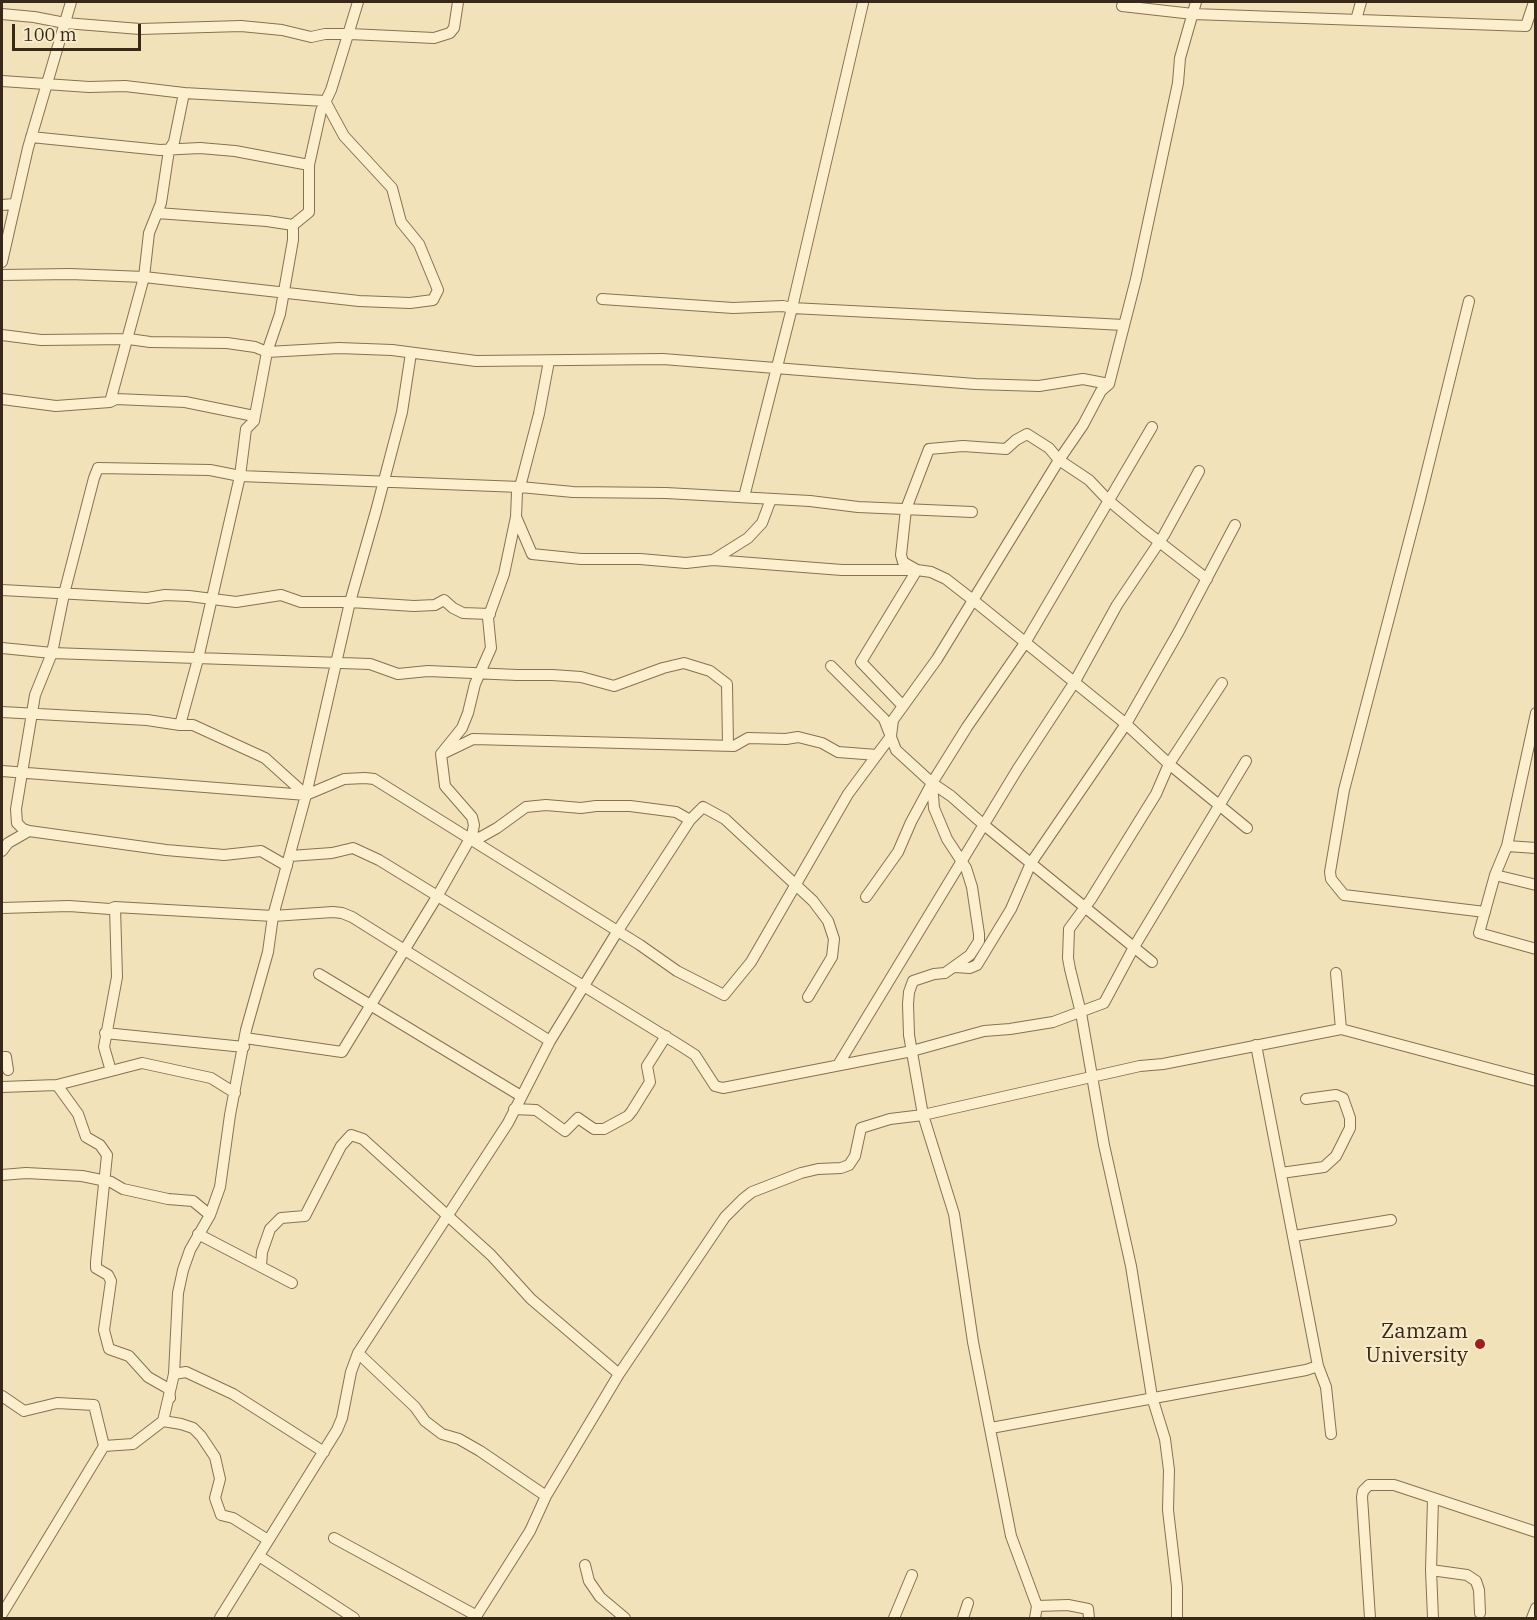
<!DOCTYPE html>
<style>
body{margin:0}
#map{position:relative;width:1537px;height:1620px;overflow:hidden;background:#f2e2b9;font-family:"IBM Plex Serif",serif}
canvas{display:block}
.frame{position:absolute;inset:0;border:3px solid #372819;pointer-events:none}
.scale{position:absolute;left:12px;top:24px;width:129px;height:27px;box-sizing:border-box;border:3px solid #372819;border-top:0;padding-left:8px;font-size:18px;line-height:21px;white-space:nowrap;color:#372819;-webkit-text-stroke:4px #f8ebc9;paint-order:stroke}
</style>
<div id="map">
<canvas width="1537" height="1620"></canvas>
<div class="frame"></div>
<div class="scale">100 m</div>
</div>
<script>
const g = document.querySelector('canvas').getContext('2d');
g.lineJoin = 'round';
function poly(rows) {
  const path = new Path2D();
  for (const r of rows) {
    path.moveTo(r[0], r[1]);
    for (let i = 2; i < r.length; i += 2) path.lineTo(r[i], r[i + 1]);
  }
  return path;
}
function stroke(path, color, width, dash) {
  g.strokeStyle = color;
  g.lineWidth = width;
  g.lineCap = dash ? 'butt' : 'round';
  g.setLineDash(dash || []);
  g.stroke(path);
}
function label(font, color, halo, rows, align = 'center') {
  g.font = font + ' "IBM Plex Serif",serif';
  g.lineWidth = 4.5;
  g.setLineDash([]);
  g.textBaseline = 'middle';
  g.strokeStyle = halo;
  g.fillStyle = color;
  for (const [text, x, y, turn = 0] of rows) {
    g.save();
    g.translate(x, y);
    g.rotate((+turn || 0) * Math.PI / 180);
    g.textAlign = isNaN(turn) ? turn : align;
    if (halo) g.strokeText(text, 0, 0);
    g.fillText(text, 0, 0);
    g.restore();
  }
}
const minor = poly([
 [863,3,792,308,1124,325],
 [1122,6,1193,14,1526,26,1534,2],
 [2,14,34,17,65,23,140,29,241,26,282,30,311,37,325,34,350,34,434,38,450,33,454,28,458,2],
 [1356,20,1361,2],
 [2,81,89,87,125,86,184,93,325,101,344,136,392,188,401,222,419,244,438,290,433,300,410,303,359,301,144,277,70,274,2,275],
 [31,137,160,150,200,148,235,151,309,165],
 [2,205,14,204],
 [157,213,267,221,293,225],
 [2,262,28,148,71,2],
 [602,299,733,308,783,306,792,308,744,497],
 [1469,301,1420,499,1344,790,1330,872,1331,879,1344,895,1485,912],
 [2,335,41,340,129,339,150,342,227,343,255,347,267,352,339,348,392,350,476,361,663,359,975,384,1039,386,1083,379,1109,384],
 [2,399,56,406,110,402,116,399,185,402,254,416],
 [110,402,144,277,149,233,161,203,169,150,174,142,184,93],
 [516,517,532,554,581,559,640,559,686,563,713,560,748,538,762,523,771,499],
 [713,560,842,570,917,570,903,562,901,555,906,509,929,449,963,446,1006,449,1016,440,1027,434,1049,448,1059,460,1089,480,1108,500,1144,530,1207,579],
 [2,590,147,598,165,595,189,596,236,602,281,595,301,602,350,602,414,606,435,605,444,600,453,608,463,613,490,614],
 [2,648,52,653,370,664,398,674,428,671,517,675,552,675,581,677,614,686,663,668,684,663,710,671,727,684,728,745],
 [831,666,884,719,896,750,932,783,934,808,947,839,966,868,972,887,979,934,979,941,970,955,945,973,934,974,913,981,909,992,908,1004,909,1035,923,1115,954,1214,973,1342,1011,1536,1037,1606,1035,1618],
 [903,706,861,662,917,570,931,572,946,579,973,600,1126,724,1169,764,1247,828],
 [2,712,147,720,180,725],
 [1536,713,1507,846,1495,875,1479,933,1536,949],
 [444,753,473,739,734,746,748,738,786,739,798,737,822,743,838,752,877,755],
 [2,771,306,795,344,779,365,778,374,779,640,945,677,971,724,995,751,962,848,794,891,736,893,720,937,659,1059,460,1083,425,1101,391,1109,384,1136,279,1178,83,1180,58,1196,2],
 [932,783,951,796,984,825,1152,962],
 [306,795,265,758,193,725,180,725,198,659,240,476,246,429,254,421,267,352,280,314,293,240,293,225,309,212,309,165,321,111,331,90,358,2],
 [469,840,481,837,497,828,526,807,546,805,581,808,596,806,630,806,676,812,690,820],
 [1507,846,1536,848],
 [2,851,8,843,29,831],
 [290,856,332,853,353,848,379,860,681,1046,695,1055,715,1086,723,1088,912,1051,984,1031,1010,1029,1053,1022,1104,1003,1134,947,1246,761],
 [287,866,261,851,224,855,166,850,29,831,23,829,17,823,16,809,35,695,52,653,64,594,94,478,98,468,210,470,240,476,520,487,573,492,666,493,810,501,858,507,972,512],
 [1495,875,1536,885],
 [866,897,898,852,911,822,932,783,967,727,1025,643,1152,427],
 [2,908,69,906,110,909,115,907,273,916,333,912,342,913,352,917,550,1041],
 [955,967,970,968,977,965,1011,909,1031,863,1126,724,1179,631,1235,525],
 [319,974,521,1096],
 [1341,1029,1536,1081],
 [105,1033,244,1047],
 [245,1038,342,1052,438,895,472,835,474,825,472,817,445,786,441,754,462,728,468,713,475,684,491,648,488,618,504,574,516,517,517,492,520,487,539,414,549,361],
 [1256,1045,1318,1366],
 [2,1057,6,1057,8,1070],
 [838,1065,1017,770,1074,683,1117,605,1164,535,1199,471],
 [111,1071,104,1047,117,977,115,907],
 [57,1085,78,1114,86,1137,100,1145,107,1155,96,1262,96,1268,108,1275,111,1281,104,1330,109,1349,129,1356,148,1377,169,1389,170,1398],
 [2,1087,57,1085,142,1063,211,1078,235,1093],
 [514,1109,536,1110,565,1131,578,1118,594,1129,604,1129,628,1116,632,1111,650,1082,647,1066,666,1036],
 [1281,1173,1324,1167,1336,1156,1350,1128,1350,1118,1343,1098,1336,1095,1306,1099],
 [2,1175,26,1173,82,1176,111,1182,123,1189,168,1199,193,1201,210,1215],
 [198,1234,292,1283],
 [1294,1236,1391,1220],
 [261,1266,262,1252,270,1229,281,1218,305,1216,341,1146,351,1135,363,1139,491,1255,531,1299,619,1374],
 [358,1353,415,1407,425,1421,442,1434,459,1439,480,1451,546,1496],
 [174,1374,186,1372,233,1394,324,1452],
 [2,1396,24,1411,57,1403,94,1405,104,1446,133,1444,163,1421,174,1374,178,1293,183,1270,190,1250,210,1215,220,1187,230,1115,246,1030,268,952,273,916,306,795,350,602,376,511,402,412,411,353],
 [163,1421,181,1424,193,1428,201,1436,215,1457,220,1479,215,1498,221,1515,233,1518,268,1540],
 [991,1428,1306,1370,1318,1366,1326,1387,1331,1434],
 [334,1538,477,1616],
 [259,1556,354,1618],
 [585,1565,589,1581,600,1597,625,1618],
 [1431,1570,1433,1499],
 [1037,1606,1068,1605,1088,1609,1089,1618],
 [2,1614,104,1446],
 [220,1618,337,1430,342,1418,351,1372,358,1353,508,1123,550,1041,617,932,690,820,703,807,725,819,813,901,828,921,834,939,832,957,808,997],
 [475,1618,530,1531,546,1496,619,1374,725,1217,743,1199,752,1192,801,1173,818,1169,841,1168,849,1165,855,1156,861,1128,890,1119,923,1115,1140,1066,1163,1064,1341,1029,1336,973],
 [894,1618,912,1575],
 [963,1618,968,1603],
 [1177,1618,1177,1587,1168,1510,1169,1470,1165,1439,1152,1397,1131,1266,1104,1145,1081,1013,1070,969,1068,958,1069,929,1091,899,1156,794,1169,764,1222,683],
 [1370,1618,1362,1497,1363,1491,1369,1485,1394,1485,1536,1532],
 [1433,1618,1431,1570,1467,1575,1476,1581,1479,1590,1480,1613],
 [1532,1618,1536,1608]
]);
const markers = [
 [1480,1344,6,"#9e1e1d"]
];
const poiNames = [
 ["Zamzam",1468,1332],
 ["University",1468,1356]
];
stroke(minor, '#897053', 12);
stroke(minor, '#fcefcd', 10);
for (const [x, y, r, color] of markers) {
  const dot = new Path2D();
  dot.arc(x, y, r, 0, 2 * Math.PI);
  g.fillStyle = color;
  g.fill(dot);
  stroke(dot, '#f8ebc9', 2);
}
label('21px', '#372819', '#f8ebc9', poiNames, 'right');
</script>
